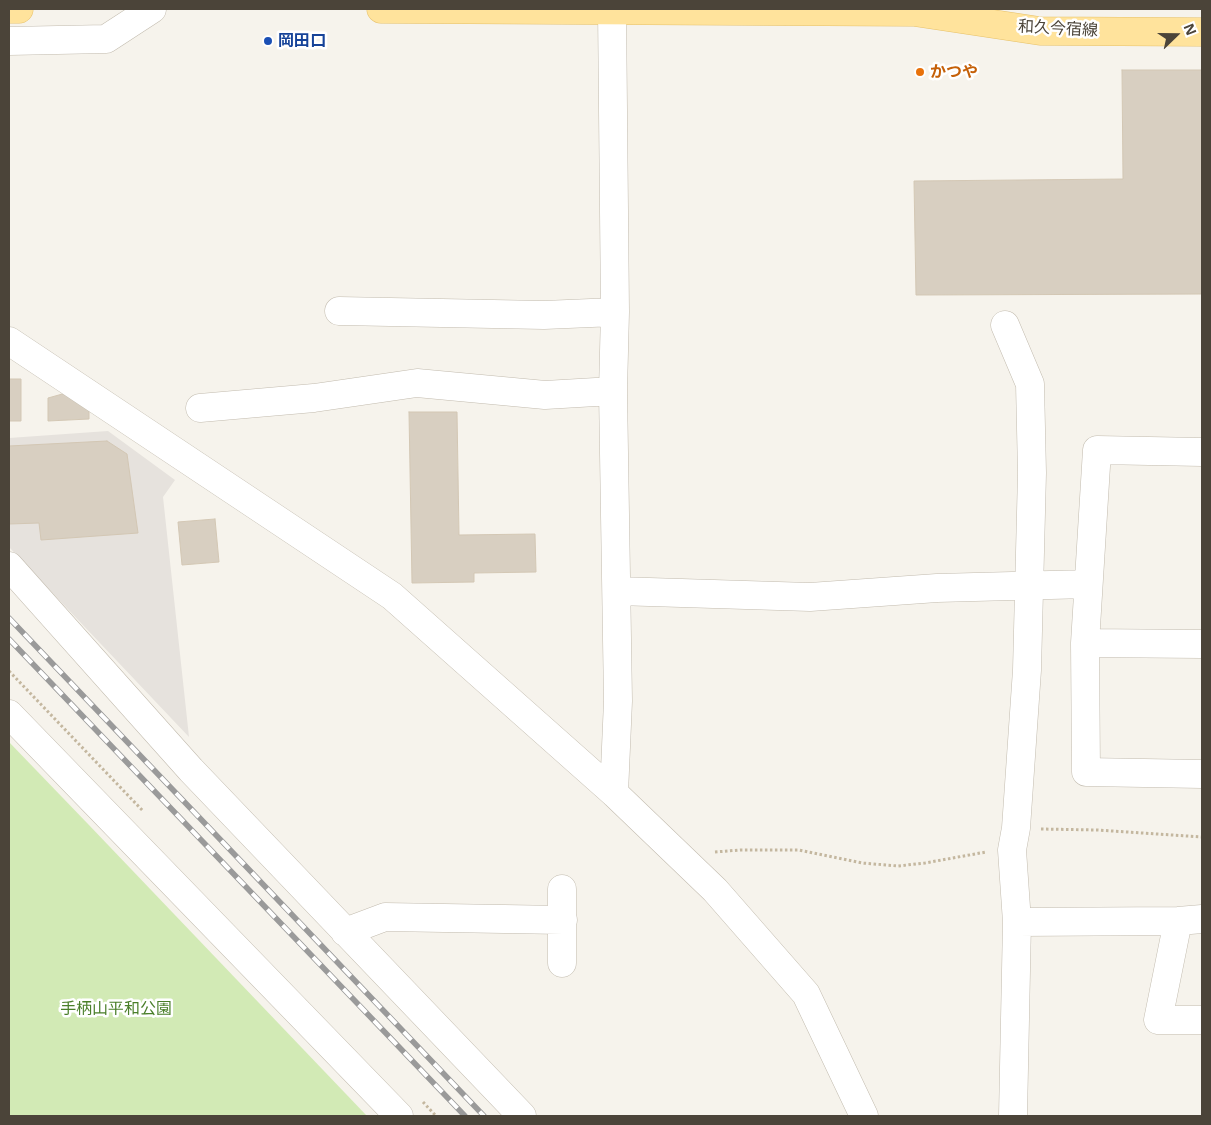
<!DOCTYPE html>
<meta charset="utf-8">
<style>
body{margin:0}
#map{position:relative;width:1211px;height:1125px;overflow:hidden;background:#f6f3ec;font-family:"Noto Sans",sans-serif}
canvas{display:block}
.frame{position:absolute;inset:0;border:10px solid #4b4439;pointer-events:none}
.north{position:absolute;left:1151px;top:10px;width:50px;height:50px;-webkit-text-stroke:4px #fff;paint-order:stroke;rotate:68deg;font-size:14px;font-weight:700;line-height:20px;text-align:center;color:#4b4439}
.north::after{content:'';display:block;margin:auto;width:18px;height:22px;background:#4b4439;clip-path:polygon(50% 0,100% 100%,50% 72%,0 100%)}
</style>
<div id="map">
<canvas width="1211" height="1125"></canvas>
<div class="frame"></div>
<div class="north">N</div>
</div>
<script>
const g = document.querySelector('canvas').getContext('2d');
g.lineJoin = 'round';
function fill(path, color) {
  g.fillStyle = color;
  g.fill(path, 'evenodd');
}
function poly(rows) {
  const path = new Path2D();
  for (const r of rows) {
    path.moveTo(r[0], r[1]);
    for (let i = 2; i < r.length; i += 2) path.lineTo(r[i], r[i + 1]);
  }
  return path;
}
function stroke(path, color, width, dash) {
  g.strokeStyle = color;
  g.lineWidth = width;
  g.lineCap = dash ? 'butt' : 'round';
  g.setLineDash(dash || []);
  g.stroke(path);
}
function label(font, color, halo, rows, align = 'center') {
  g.font = font + ' "Noto Sans","Noto Sans JP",sans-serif';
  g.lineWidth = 5;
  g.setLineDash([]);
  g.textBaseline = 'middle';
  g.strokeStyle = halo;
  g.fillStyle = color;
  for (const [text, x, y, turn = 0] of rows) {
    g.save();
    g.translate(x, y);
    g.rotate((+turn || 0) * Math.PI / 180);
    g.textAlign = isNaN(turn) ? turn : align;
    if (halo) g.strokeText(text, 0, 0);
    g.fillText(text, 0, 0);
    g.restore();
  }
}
const industrial = poly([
 [108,431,175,480,163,497,189,737,9,547,9,438]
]);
const green = poly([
 [9,742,88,824,367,1116,9,1116]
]);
const building = poly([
 [1122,70,1202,70,1202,294,916,295,914,181,1123,179,1122,70],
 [9,379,21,379,21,421,9,421,9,379],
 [66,393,89,408,89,419,48,421,48,398,66,393],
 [409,412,457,412,459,535,535,534,536,572,474,573,474,582,412,583,409,412],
 [107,441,127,454,138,533,41,540,39,523,9,524,9,446,107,441],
 [215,519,219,562,182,565,178,522,215,519]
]);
const path = poly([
 [9,671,143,811],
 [1041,829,1097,830,1202,837],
 [715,852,740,850,799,850,862,863,898,866,925,863,986,852],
 [423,1102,436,1116]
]);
const minor = poly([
 [612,9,615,312,613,391,618,701,614,793],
 [9,41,106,39,152,9],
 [339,311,544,315,615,312],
 [1005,325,1030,384,1032,473,1027,670,1016,828,1012,850,1017,922,1013,1116],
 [9,341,392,596,614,793,715,890,806,994,864,1116],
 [200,408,314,398,417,383,545,395,613,391],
 [1202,452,1097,450,1085,643,1086,772,1202,774],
 [9,566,191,770,522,1116],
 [617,591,810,597,937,588,1088,584],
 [1085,643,1202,644],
 [9,714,399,1116],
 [562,889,562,963],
 [1178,921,1158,1020,1202,1020],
 [1017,922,1178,921,1202,919],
 [345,932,385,917,563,920]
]);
const major = poly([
 [9,9,19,9],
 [381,9,914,12,1040,31,1202,32]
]);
const rail = poly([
 [9,618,484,1116],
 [9,639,465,1116]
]);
const markers = [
 [268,41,5,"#1a4fb4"],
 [920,72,5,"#e8710a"]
];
const streetNames = [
 ["和久今宿線",1058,29,3]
];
const transitNames = [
 ["岡田口",278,41]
];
const foodNames = [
 ["かつや",930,72]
];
const parkNames = [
 ["手柄山平和公園",116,1009]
];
fill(industrial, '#e6e2dd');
fill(green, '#d2eab5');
fill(building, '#d8cfc1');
stroke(building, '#d3c7b4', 1);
stroke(minor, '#c2bbae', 29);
stroke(major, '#e6c16a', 29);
stroke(path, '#c4b79f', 3, [2.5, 2.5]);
stroke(minor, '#fff', 28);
stroke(major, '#ffe39c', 28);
stroke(rail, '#9a9a9a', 5.5);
stroke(rail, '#fff', 4, [11]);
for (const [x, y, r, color] of markers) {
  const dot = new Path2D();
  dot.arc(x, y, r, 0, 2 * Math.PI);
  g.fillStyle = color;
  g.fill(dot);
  stroke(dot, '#fff', 2);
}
label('16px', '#4b4439', '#fff', streetNames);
label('bold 16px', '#164399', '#fff', transitNames, 'left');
label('bold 16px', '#c56008', '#fff', foodNames, 'left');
label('16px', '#4a7f2a', '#fff', parkNames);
</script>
